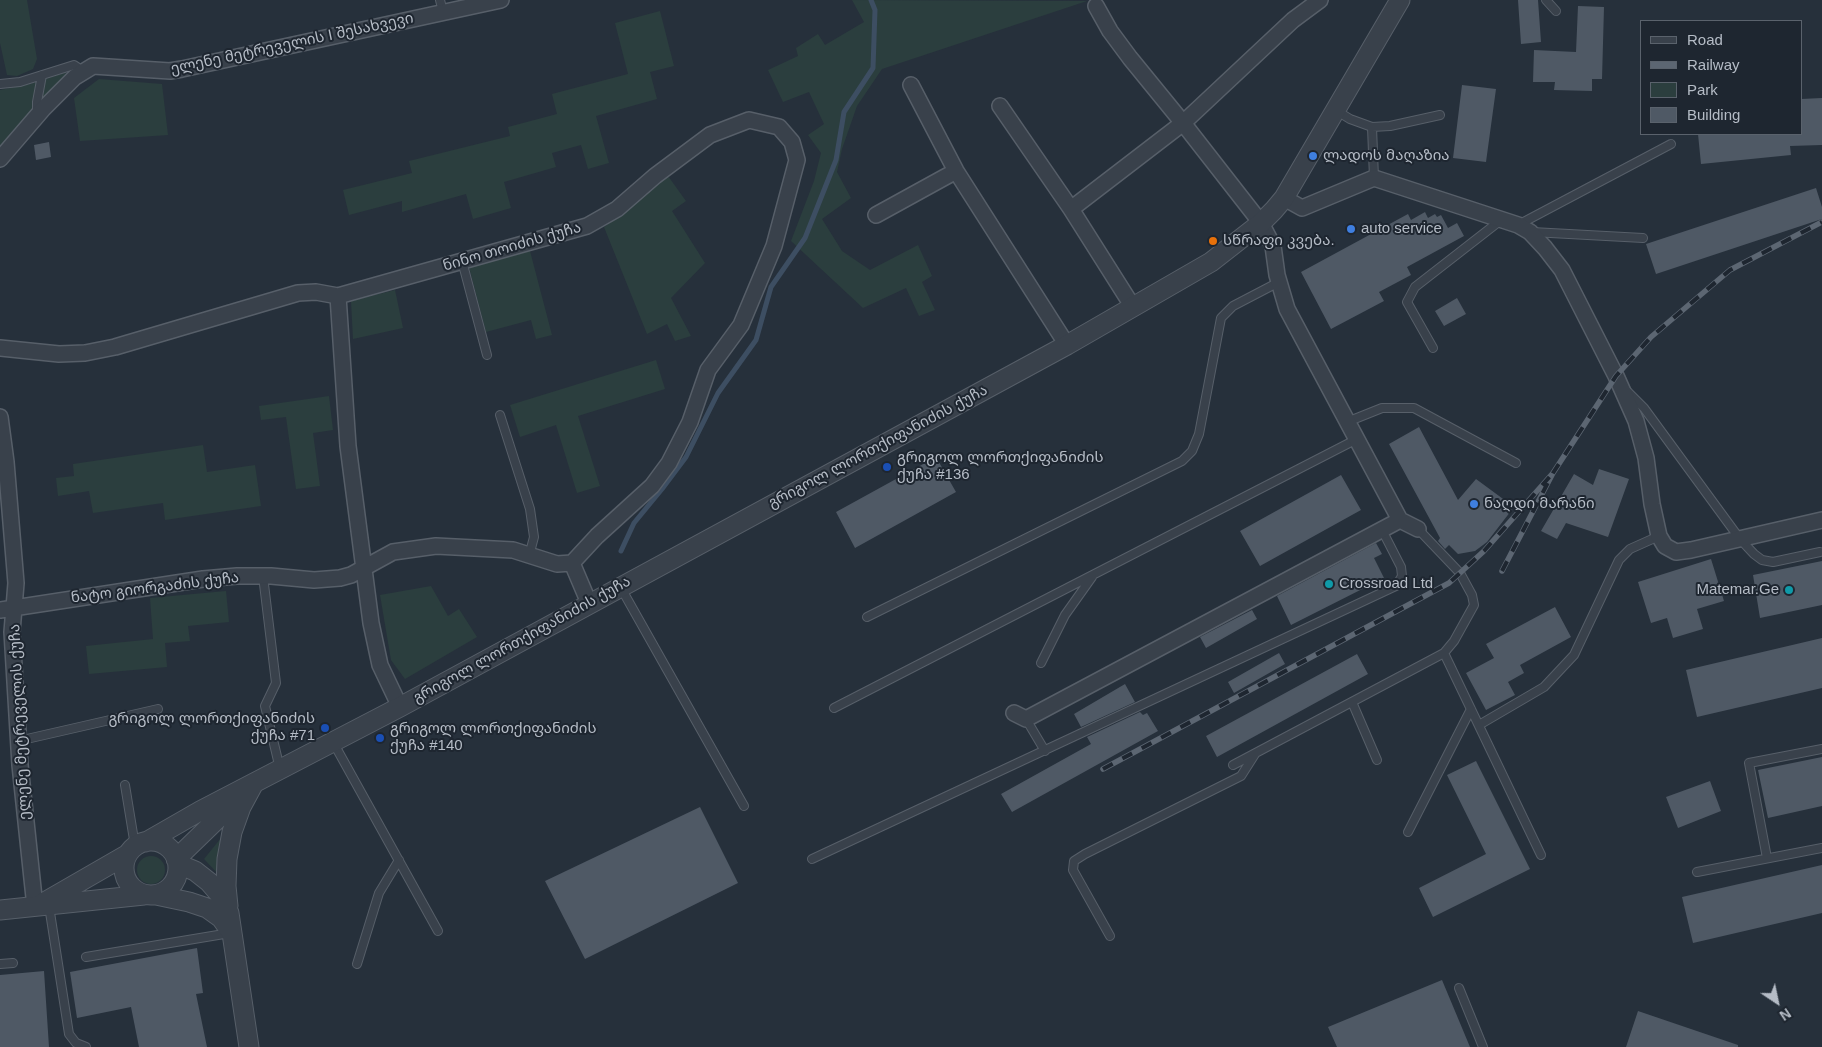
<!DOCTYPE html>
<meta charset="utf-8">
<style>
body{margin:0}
#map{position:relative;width:1822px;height:1047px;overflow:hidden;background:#26303b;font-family:Helvetica,sans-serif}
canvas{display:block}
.legend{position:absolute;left:1640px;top:20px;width:162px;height:115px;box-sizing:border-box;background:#1e2630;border:1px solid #5a626c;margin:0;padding:6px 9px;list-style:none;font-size:15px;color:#b5bcc6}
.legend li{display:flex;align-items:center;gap:10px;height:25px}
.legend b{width:25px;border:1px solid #5a626c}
.north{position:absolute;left:1752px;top:977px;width:50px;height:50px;-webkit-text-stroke:4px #1e2630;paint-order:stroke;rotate:146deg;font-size:14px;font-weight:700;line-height:20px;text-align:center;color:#b5bcc6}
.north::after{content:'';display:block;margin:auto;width:18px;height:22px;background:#b5bcc6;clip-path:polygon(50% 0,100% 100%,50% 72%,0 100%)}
</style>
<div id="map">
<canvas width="1822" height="1047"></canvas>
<ul class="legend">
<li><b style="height:6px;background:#39414b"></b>Road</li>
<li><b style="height:6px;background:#5c6672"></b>Railway</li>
<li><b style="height:14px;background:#2b3e3e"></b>Park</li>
<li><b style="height:14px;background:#4f5965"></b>Building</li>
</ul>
<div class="north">N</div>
</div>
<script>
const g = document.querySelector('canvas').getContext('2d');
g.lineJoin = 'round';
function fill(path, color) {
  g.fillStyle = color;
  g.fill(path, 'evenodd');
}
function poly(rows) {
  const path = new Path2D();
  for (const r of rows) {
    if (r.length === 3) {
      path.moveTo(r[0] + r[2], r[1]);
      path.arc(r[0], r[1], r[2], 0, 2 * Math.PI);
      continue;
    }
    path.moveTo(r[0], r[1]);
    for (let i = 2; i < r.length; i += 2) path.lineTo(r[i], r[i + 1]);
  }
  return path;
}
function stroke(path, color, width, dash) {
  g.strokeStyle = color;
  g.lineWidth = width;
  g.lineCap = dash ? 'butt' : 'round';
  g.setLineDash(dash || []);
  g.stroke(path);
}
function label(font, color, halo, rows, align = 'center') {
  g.font = font + ' Helvetica,"Noto Sans Georgian",sans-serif';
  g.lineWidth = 4;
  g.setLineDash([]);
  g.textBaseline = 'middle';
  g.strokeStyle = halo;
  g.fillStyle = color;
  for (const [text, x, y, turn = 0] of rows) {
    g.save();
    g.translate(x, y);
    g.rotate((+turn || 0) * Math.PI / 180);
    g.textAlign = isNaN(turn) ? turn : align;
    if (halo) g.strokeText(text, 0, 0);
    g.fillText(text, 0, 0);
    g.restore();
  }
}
const green = poly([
 [0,0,27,0,37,59,33,69,17,76,7,75,0,43],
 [852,0,1087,1,882,69,857,106,842,149,837,172,851,198,822,219,842,251,870,270,918,245,932,276,922,282,935,310,919,316,906,288,863,308,791,241,814,181,821,153,808,135,824,124,809,92,783,102,768,70,798,56,796,48,818,34,825,45,864,22],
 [660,11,674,66,650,72,657,99,596,116,609,163,588,169,581,145,552,153,556,167,504,182,511,208,473,219,466,194,402,212,402,201,349,215,343,190,412,173,409,161,510,136,508,127,557,114,552,94,628,74,615,23],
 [64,73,68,74,0,150,0,90,30,84],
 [99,79,162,84,168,135,80,141,74,98],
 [668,176,686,201,672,211,705,263,671,298,691,336,675,341,667,324,647,334,604,227,624,213],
 [530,251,552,335,536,339,531,320,486,332,469,267],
 [395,290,403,328,353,339,351,301],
 [656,360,665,389,578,416,600,486,577,493,556,425,520,437,510,405],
 [329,396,333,430,313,433,320,486,296,489,286,417,261,420,259,406],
 [203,445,207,472,255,465,261,506,165,520,163,503,93,513,89,491,58,496,56,478,74,476,73,464],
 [431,586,448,616,459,609,477,637,405,679,391,660,380,595],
 [226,591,229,622,188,626,190,641,165,643,167,667,89,674,86,646,153,639,150,598],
 [221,838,220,876,204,859],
 [151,870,14]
]);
const stream = poly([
 [621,551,634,523,662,489,686,457,718,393,756,340,771,287,805,238,836,160,844,112,873,68,875,10,871,0]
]);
const building = poly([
 [1518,0,1538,0,1541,42,1521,44],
 [1578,6,1604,7,1602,79,1592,79,1592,91,1554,90,1555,82,1533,82,1534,50,1576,52],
 [1462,85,1496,89,1486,162,1453,158],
 [1822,98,1822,145,1790,146,1791,155,1701,164,1698,134,1801,134,1801,99],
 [49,142,51,157,36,160,34,145],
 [1816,188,1822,207,1822,219,1656,274,1646,244],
 [1425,212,1428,218,1435,214,1437,217,1441,215,1448,228,1457,223,1464,236,1407,267,1411,275,1379,292,1384,301,1331,329,1301,272,1408,214,1411,220],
 [1457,298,1466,314,1444,326,1435,311],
 [1419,427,1458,500,1476,479,1514,507,1487,542,1475,551,1458,554,1449,545,1445,549,1438,541,1440,538,1389,444],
 [936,457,956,492,855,548,836,512],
 [1599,469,1629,479,1608,537,1566,523,1557,539,1541,531,1574,474,1593,485],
 [1341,475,1361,510,1260,566,1240,531],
 [1376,543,1382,554,1374,558,1384,578,1291,625,1277,596],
 [1711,559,1724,601,1697,609,1703,629,1673,638,1667,618,1651,623,1638,582],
 [1822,561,1822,605,1760,618,1753,575],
 [1555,607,1571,637,1520,665,1524,673,1508,682,1515,695,1486,710,1466,673,1494,658,1486,644],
 [1252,610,1257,619,1206,648,1200,637],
 [1822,638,1822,688,1697,717,1686,670],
 [1279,653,1285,664,1234,693,1228,682],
 [1357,654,1368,674,1217,757,1206,736],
 [1125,684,1135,702,1081,727,1074,714],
 [1140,712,1143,715,1147,713,1158,731,1012,812,1001,794,1091,744,1087,737],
 [1822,757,1822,806,1768,818,1758,770],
 [1476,761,1530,869,1433,917,1419,888,1486,854,1447,775],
 [1710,781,1721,811,1678,828,1666,797],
 [700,807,738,883,585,959,545,881],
 [1822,865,1822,913,1693,943,1682,897],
 [197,948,203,993,196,994,207,1047,139,1047,131,1007,77,1018,70,972],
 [44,971,49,1047,0,1047,0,975],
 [1442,980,1470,1047,1337,1047,1328,1027],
 [1638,1011,1738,1045,1738,1047,1626,1047]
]);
const service = poly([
 [440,0,443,12],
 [1546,0,1556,11],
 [0,84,20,82,74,65,83,71],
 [1337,111,1350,119,1372,127,1390,126,1440,115],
 [40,113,37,109,37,102,42,75],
 [1372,127,1374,178],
 [1518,225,1671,144],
 [1532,232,1643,238],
 [462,261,487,355],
 [1433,348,1407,302,1415,287,1501,220],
 [1628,392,1644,408,1740,539,1754,554,1762,560,1773,562,1820,552],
 [500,415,530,509,534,537,529,556],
 [1347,422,1382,408,1414,408,1516,463],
 [263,576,276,683,265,706,280,769],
 [621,588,744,806],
 [867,617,1182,461,1192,451,1199,434,1221,318,1233,306,1279,282],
 [1444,653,1541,855],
 [1041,663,1065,615,1092,577],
 [1352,702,1377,760],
 [834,708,1357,439],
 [1026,719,1045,751],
 [1479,725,1544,687,1574,655,1619,560,1630,549,1659,536],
 [18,741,158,709],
 [333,742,438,931],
 [1233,765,1444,653,1454,641,1474,605,1472,595,1460,573,1418,529],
 [125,785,135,846],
 [1408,832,1471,709],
 [1767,858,1749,763,1822,749],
 [812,859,1396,586,1402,576,1401,567,1382,530],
 [1697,872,1822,848],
 [49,906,69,1034,76,1043,86,1047],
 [1110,936,1073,870,1074,861,1085,854,1241,776,1255,754],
 [86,957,230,933],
 [0,964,13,963],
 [357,964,379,893,399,860],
 [1459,988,1483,1047]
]);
const minor = poly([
 [1096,6,1110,31,1130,58,1183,123,1261,223,1273,246,1277,275,1287,309,1400,520,1418,529],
 [911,85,956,171,1067,345],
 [1000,106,1071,209,1133,307],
 [0,159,43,109,75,77,93,66,170,71,182,69,501,0],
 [1284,198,1302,208,1374,178,1518,225,1530,232,1545,248,1562,270,1616,376,1636,421,1646,458,1652,504,1659,536,1665,546,1676,552,1691,550,1822,520],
 [1071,209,1183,123,1293,20,1320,0],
 [876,215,956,171],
 [338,296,348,446,371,623,380,665,400,707],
 [0,348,59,354,85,353,115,347,298,293,316,292,338,296,587,226,617,209,655,176,710,135,749,120,779,127,792,142,797,160,774,246,741,325,708,370,690,422,669,463,652,486,597,536,572,563,589,603],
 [0,417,6,462,16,583,12,632,20,765,35,907],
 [0,610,203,579,237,576,271,576,314,580,340,578,351,575,393,552,436,546,513,550,557,564,572,563],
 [1014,713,1026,719,1400,520]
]);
const tertiary = poly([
 [151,868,27],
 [146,842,200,811,400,707,1067,345,1211,262,1261,223,1274,210,1284,198,1400,0],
 [176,859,239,798],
 [178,864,195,871,209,882,221,896,229,913,249,1047],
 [156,895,189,902,207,908,221,918,231,932],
 [43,903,128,854],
 [228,906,226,886,227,859,232,832,241,807,254,783],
 [0,910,144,895]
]);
const rail = poly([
 [1502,571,1553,473,1616,376,1651,337,1730,270,1822,222],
 [1103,769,1449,583,1484,551,1553,473]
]);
const markers = [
 [1313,156,5,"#3f7fe0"],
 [1351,229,5,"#3f7fe0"],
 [1213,241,5,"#e8710a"],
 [887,467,5,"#1a4fb4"],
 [1474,504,5,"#3f7fe0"],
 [1329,584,5,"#0f9aa8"],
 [1789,590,5,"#0f9aa8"],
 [325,728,5,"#1a4fb4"],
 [380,738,5,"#1a4fb4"]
];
const streetNames = [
 ["ელენე მეტრეველის I შესახვევი",292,44,-12],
 ["ნინო თოიძის ქუჩა",512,247,-16],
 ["გრიგოლ ლორთქიფანიძის ქუჩა",878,447,-28],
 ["ნატო გიორგაძის ქუჩა",155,588,-7],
 ["გრიგოლ ლორთქიფანიძის ქუჩა",522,640,-29],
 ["ელენე მეტრეველის ქუჩა",20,722,-93]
];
const poiNames = [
 ["ლადოს მაღაზია",1323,156],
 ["auto service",1361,229],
 ["სწრაფი კვება.",1223,241],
 ["გრიგოლ ლორთქიფანიძის",897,458],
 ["ქუჩა #136",897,475],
 ["ნაღდი მარანი",1484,504],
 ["Crossroad Ltd",1339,584],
 ["Matemar.Ge",1779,590,"right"],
 ["გრიგოლ ლორთქიფანიძის",315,719,"right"],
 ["ქუჩა #71",315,736,"right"],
 ["გრიგოლ ლორთქიფანიძის",390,729],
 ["ქუჩა #140",390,746]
];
fill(green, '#2b3e3e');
stroke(stream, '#3d4e62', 5);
fill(building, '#4f5965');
stroke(service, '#575f69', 10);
stroke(minor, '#575f69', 18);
stroke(tertiary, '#575f69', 21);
stroke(service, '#39414b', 8);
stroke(minor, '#39414b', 15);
stroke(tertiary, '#39414b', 19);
stroke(rail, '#5c6672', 5.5);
stroke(rail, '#1e2630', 4, [11]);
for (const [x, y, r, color] of markers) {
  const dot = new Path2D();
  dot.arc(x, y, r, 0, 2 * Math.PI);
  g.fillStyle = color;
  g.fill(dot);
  stroke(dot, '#1e2630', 2);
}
label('15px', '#b5bcc6', '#1e2630', streetNames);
label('15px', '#b5bcc6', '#1e2630', poiNames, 'left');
</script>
